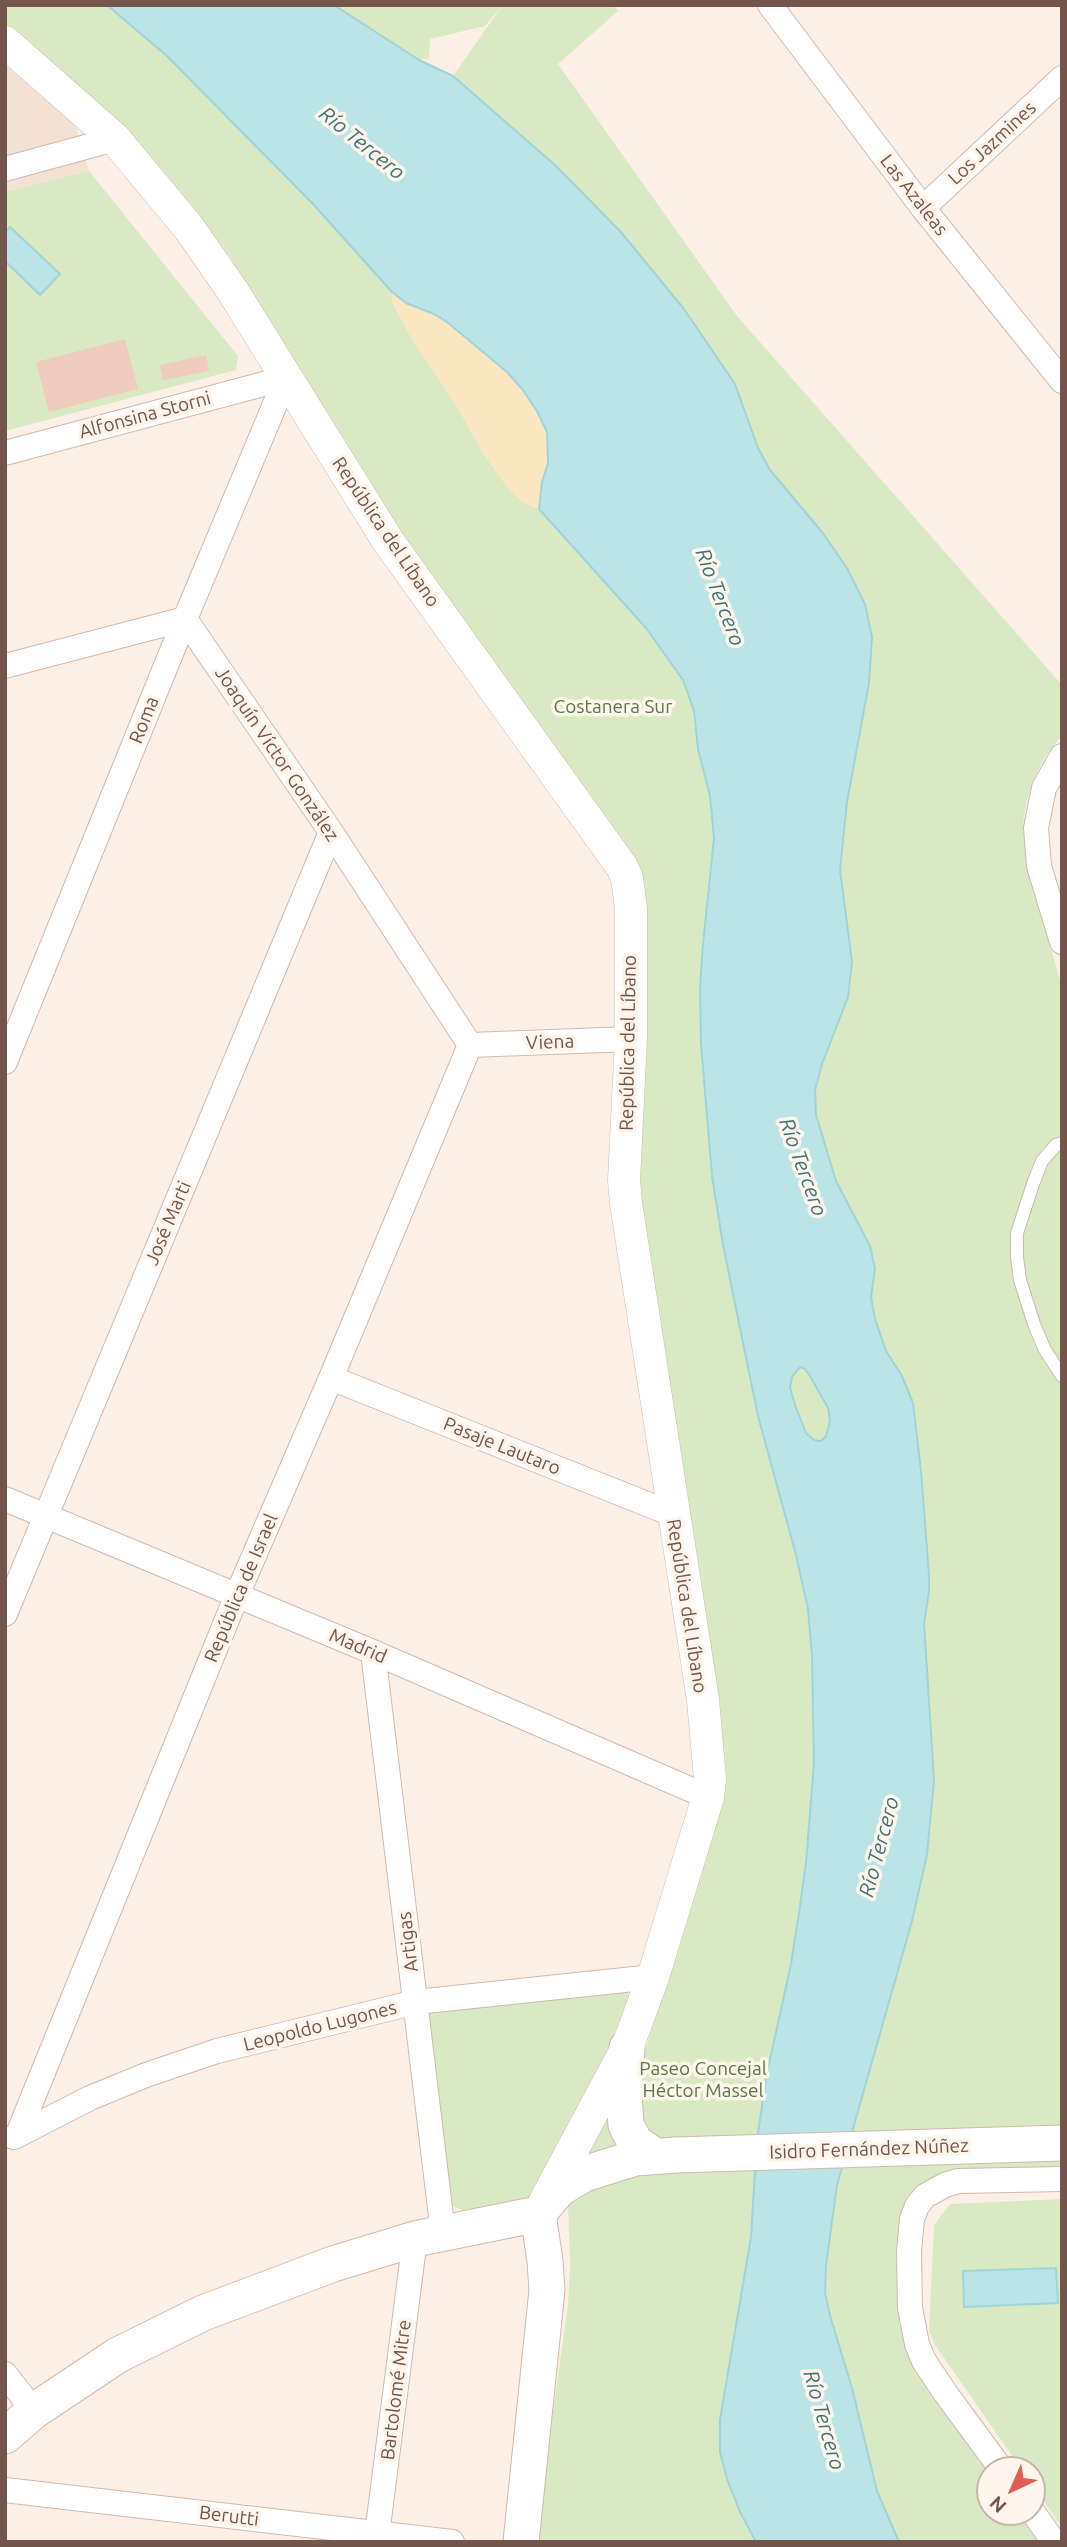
<!DOCTYPE html>
<meta charset="utf-8">
<style>
body{margin:0}
#map{position:relative;width:1067px;height:2547px;overflow:hidden;background:#fcf0e6;font-family:Ubuntu,sans-serif}
canvas{display:block}
.frame{position:absolute;inset:0;border:7px solid #74554b;pointer-events:none}
.north{position:absolute;left:976px;top:2456px;width:70px;height:70px;box-sizing:border-box;background:#fef5ec;border:2px solid #c7b5ac;border-radius:50%;rotate:224deg;font-size:19px;font-weight:700;line-height:28px;text-align:center;color:#74554b}
.north::after{content:'';display:block;margin:auto;width:24px;height:32px;background:#e15d4f;clip-path:polygon(50% 0,100% 100%,50% 72%,0 100%)}
</style>
<div id="map">
<canvas width="1067" height="2547"></canvas>
<div class="frame"></div>
<div class="north">N</div>
</div>
<script>
const g = document.querySelector('canvas').getContext('2d');
g.lineJoin = 'round';
function fill(path, color) {
  g.fillStyle = color;
  g.fill(path, 'evenodd');
}
function poly(rows) {
  const path = new Path2D();
  for (const r of rows) {
    path.moveTo(r[0], r[1]);
    for (let i = 2; i < r.length; i += 2) path.lineTo(r[i], r[i + 1]);
  }
  return path;
}
function stroke(path, color, width, dash) {
  g.strokeStyle = color;
  g.lineWidth = width;
  g.lineCap = dash ? 'butt' : 'round';
  g.setLineDash(dash || []);
  g.stroke(path);
}
function label(font, color, halo, rows, align = 'center') {
  g.font = font + ' Ubuntu,sans-serif';
  g.lineWidth = 7;
  g.setLineDash([]);
  g.textBaseline = 'middle';
  g.strokeStyle = halo;
  g.fillStyle = color;
  for (const [text, x, y, turn = 0] of rows) {
    g.save();
    g.translate(x, y);
    g.rotate((+turn || 0) * Math.PI / 180);
    g.textAlign = isNaN(turn) ? turn : align;
    if (halo) g.strokeText(text, 0, 0);
    g.fillText(text, 0, 0);
    g.restore();
  }
}
const residential = poly([
 [5,64,75,124,89,171,5,192]
]);
const green = poly([
 [5,5,107,5,167,56,314,205,392,292,393,304,412,339,455,403,485,456,508,488,523,502,539,509,645,628,683,680,694,711,698,749,710,796,715,838,700,989,701,1044,712,1176,723,1245,758,1416,796,1555,808,1609,812,1656,814,1763,806,1862,791,1964,767,2073,757,2139,665,2146,645,2128,638,2102,642,2061,725,1784,726,1769,685,1516,638,1198,644,1039,643,879,639,869,404,536,230,257,169,178,125,130,5,23],
 [334,5,613,5,618,11,558,64,737,316,1062,685,1062,735,1044,759,1035,777,1027,800,1023,823,1027,863,1062,987,1062,2173,921,2191,903,2307,990,2470,990,2512,1025,2512,1047,2542,899,2542,877,2491,852,2388,831,2319,825,2293,826,2265,837,2185,857,2113,934,1780,924,1623,929,1592,929,1575,921,1471,902,1376,886,1351,875,1319,871,1297,875,1269,859,1224,836,1182,816,1115,815,1090,822,1064,848,997,852,962,840,870,847,802,869,683,872,637,865,604,847,568,793,497,770,470,758,448,735,384,684,309,620,231,556,166,453,76,502,6,485,26,430,39,429,58,419,60],
 [89,171,238,356,236,370,5,431,5,192],
 [800,1367,805,1369,821,1392,828,1408,830,1421,826,1436,821,1441,814,1440,806,1433,795,1405,790,1388,792,1377],
 [623,1990,629,1995,628,2000,598,2073,531,2196,524,2202,462,2210,454,2207,450,2204,428,2018,431,2013],
 [618,2085,634,2150,579,2161],
 [756,2162,751,2237,720,2420,720,2452,727,2479,740,2512,756,2542,535,2542,568,2305,570,2263,568,2203,611,2176],
 [1062,2199,1062,2527,1032,2484,1032,2470,1022,2470,935,2345,929,2331,934,2225,950,2204]
]);
const sand = poly([
 [392,292,406,303,434,314,447,322,507,372,537,411,547,432,548,463,542,482,539,509,523,502,508,488,485,456,455,403,412,339,393,304]
]);
const water = poly([
 [107,5,334,5,419,60,453,76,556,166,620,231,684,309,735,384,758,448,770,470,822,532,847,568,865,604,872,637,869,683,847,802,840,870,852,962,848,997,822,1064,815,1090,816,1115,836,1181,870,1246,875,1269,871,1297,875,1319,886,1351,902,1376,913,1403,921,1471,929,1575,929,1592,924,1623,934,1780,927,1855,912,1921,837,2185,826,2265,825,2293,831,2319,852,2388,877,2491,899,2542,756,2542,740,2512,727,2479,720,2452,720,2420,751,2237,757,2139,767,2073,791,1964,799,1913,806,1863,814,1763,812,1656,808,1609,796,1555,758,1416,723,1245,712,1176,701,1044,700,989,703,944,714,838,710,796,698,749,694,711,683,680,646,628,539,509,542,482,548,463,547,432,537,411,522,389,507,372,447,322,434,314,406,303,392,292,314,205,167,56,107,5],
 [800,1367,805,1369,810,1376,828,1408,830,1421,826,1436,821,1441,814,1440,806,1433,795,1405,790,1387,792,1377,800,1367],
 [10,227,60,274,40,295,5,261,5,232,10,227],
 [1056,2268,1058,2303,964,2307,963,2271,1056,2268]
]);
const building = poly([
 [125,339,138,389,49,412,36,362],
 [206,355,209,371,163,380,160,365]
]);
const service = poly([
 [1062,1143,1056,1145,1042,1161,1033,1184,1017,1233,1017,1257,1020,1280,1035,1327,1045,1350,1062,1376]
]);
const minor = poly([
 [770,5,923,208,1062,381],
 [5,169,115,139],
 [923,208,1062,78],
 [5,453,286,378],
 [185,619,331,832,470,1045],
 [5,666,185,619],
 [1062,756,1044,788,1036,828,1039,866,1062,942],
 [470,1045,631,1039],
 [5,1062,185,619,286,378],
 [331,1378,672,1514],
 [5,1499,373,1652,708,1797],
 [5,1614,331,832],
 [373,1652,443,2233],
 [18,2134,237,1595,331,1378,470,1045],
 [14,2137,90,2098,146,2075,217,2051,416,2002,653,1977],
 [5,2374,34,2411],
 [1002,2470,946,2394,924,2361,917,2344,910,2308,909,2251,912,2219,917,2206,925,2196,945,2185,958,2181,1062,2179],
 [5,2490,452,2542],
 [1032,2511,1054,2542],
 [376,2542,415,2239]
]);
const tertiary = poly([
 [5,42,115,139,189,228,232,290,388,541,622,867,627,878,631,909,631,1039,624,1180,626,1203,703,1700,710,1779,708,1797,653,1977,627,2048,545,2201]
]);
const secondary = poly([
 [627,2048,624,2094,626,2125,635,2142,655,2156],
 [538,2214,559,2189,584,2174,635,2158,676,2155],
 [5,2436,34,2411,118,2355,203,2313,333,2264,415,2239,538,2214],
 [521,2542,547,2290,545,2261,538,2214]
]);
const secondaryBridge = poly([
 [676,2155,1062,2143]
]);
const streetNames = [
 ["Los Jazmines",992,143,-43],
 ["Las Azaleas",914,195,52],
 ["Alfonsina Storni",145,415,-15],
 ["República del Líbano",386,532,56],
 ["Roma",144,720,-68],
 ["Joaquín Víctor González",277,754,56],
 ["Viena",550,1042,-2],
 ["República del Líbano",628,1043,-89],
 ["José Marti",168,1223,-67],
 ["Pasaje Lautaro",502,1446,22],
 ["República de Israel",241,1588,-67],
 ["República del Líbano",687,1606,81],
 ["Madrid",358,1646,23],
 ["Artigas",408,1942,-97],
 ["Leopoldo Lugones",320,2026,-14],
 ["Isidro Fernández Núñez",869,2149,-2],
 ["Bartolomé Mitre",396,2390,-83],
 ["Berutti",229,2516,7]
];
const parkNames = [
 ["Costanera Sur",613,707],
 ["Paseo Concejal",703,2069],
 ["Héctor Massel",703,2091]
];
const waterNames = [
 ["Río Tercero",362,143,39],
 ["Río Tercero",720,597,69],
 ["Río Tercero",803,1167,70],
 ["Río Tercero",879,1847,-75],
 ["Río Tercero",824,2420,74]
];
fill(residential, '#f3e1d4');
fill(green, '#d8e9c4');
fill(sand, '#fae6c1');
fill(water, '#bae4e5');
stroke(water, '#a1d4d6', 2);
fill(building, '#f0ccbe');
stroke(service, '#cfb9af', 14);
stroke(minor, '#cfb9af', 26);
stroke(tertiary, '#cfb9af', 33);
stroke(secondary, '#d2b8ac', 37);
stroke(service, '#fff', 12);
stroke(minor, '#fff', 24);
stroke(tertiary, '#fff', 32);
stroke(secondary, '#fff', 35);
stroke(secondaryBridge, '#d2b8ac', 37, []);
stroke(secondaryBridge, '#fff', 35);
label('19px', '#74554b', '#fef5ec', streetNames);
label('19px', '#5a7943', '#fef5ec', parkNames);
label('italic 21px', '#407678', '#fef5ec', waterNames);
</script>
